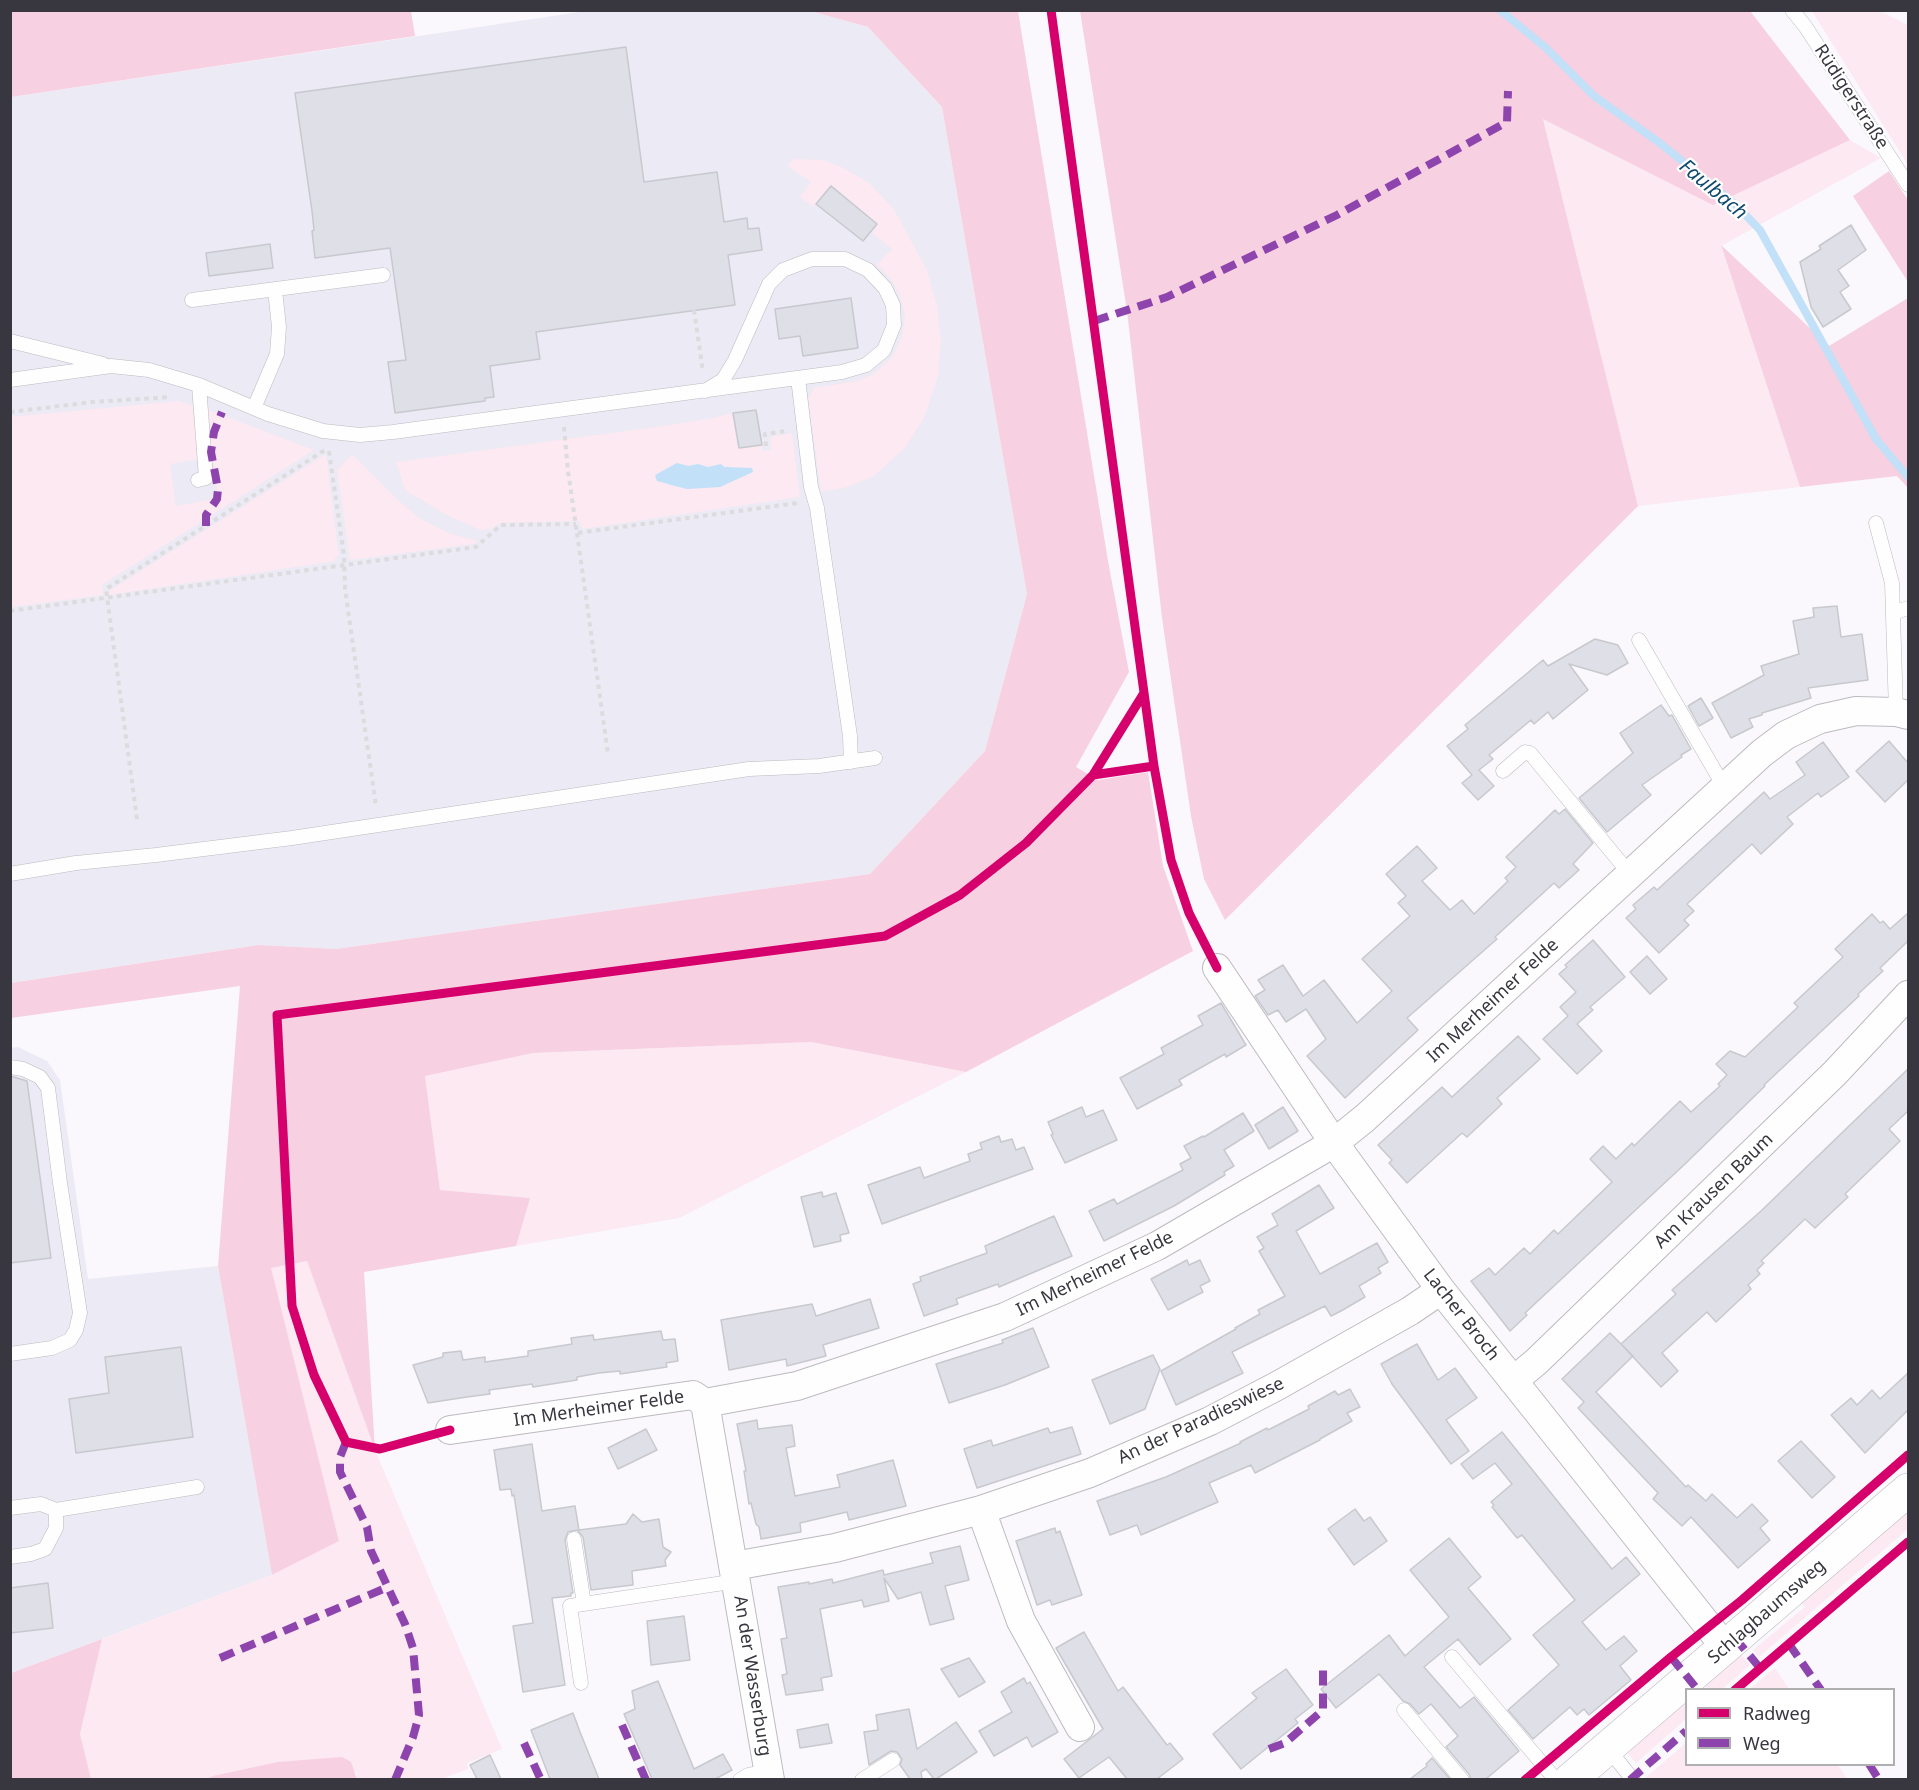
<!DOCTYPE html>
<meta charset="utf-8">
<style>
body{margin:0}
#map{position:relative;width:1919px;height:1790px;overflow:hidden;background:#faf8fd;font-family:"Noto Sans",sans-serif}
canvas{display:block}
.frame{position:absolute;inset:0;border:12px solid #38363e;pointer-events:none}
.legend{position:absolute;left:1685px;top:1688px;width:210px;height:78px;box-sizing:border-box;background:#fff;border:2px solid #afafb2;margin:0;padding:8px 10px;list-style:none;font-size:18px;color:#38363e}
.legend li{display:flex;align-items:center;gap:12px;height:30px}
.legend b{width:30px;border:2px solid #afafb2}
</style>
<div id="map">
<canvas width="1919" height="1790"></canvas>
<div class="frame"></div>
<ul class="legend">
<li><b style="height:8px;background:#d6006c"></b>Radweg</li>
<li><b style="height:8px;background:#8e44ad"></b>Weg</li>
</ul>
</div>
<script>
const g = document.querySelector('canvas').getContext('2d');
g.lineJoin = 'round';
function fill(path, color) {
  g.fillStyle = color;
  g.fill(path, 'evenodd');
}
function poly(rows) {
  const path = new Path2D();
  for (const r of rows) {
    path.moveTo(r[0], r[1]);
    for (let i = 2; i < r.length; i += 2) path.lineTo(r[i], r[i + 1]);
  }
  return path;
}
function stroke(path, color, width, dash) {
  g.strokeStyle = color;
  g.lineWidth = width;
  g.lineCap = dash ? 'butt' : 'round';
  g.setLineDash(dash || []);
  g.stroke(path);
}
function label(font, color, halo, rows, align = 'center') {
  g.font = font + ' "Noto Sans",sans-serif';
  g.lineWidth = 4.5;
  g.setLineDash([]);
  g.textBaseline = 'middle';
  g.strokeStyle = halo;
  g.fillStyle = color;
  for (const [text, x, y, turn = 0] of rows) {
    g.save();
    g.translate(x, y);
    g.rotate((+turn || 0) * Math.PI / 180);
    g.textAlign = isNaN(turn) ? turn : align;
    if (halo) g.strokeText(text, 0, 0);
    g.fillText(text, 0, 0);
    g.restore();
  }
}
const built = poly([
 [586,11,810,11,868,27,942,107,1027,594,985,751,870,874,336,949,258,945,11,983,11,97],
 [18,1047,47,1061,60,1080,88,1279,218,1266,272,1575,11,1673,10,1048]
]);
const green = poly([
 [1812,11,1880,11,1908,25,1908,165],
 [1543,118,1713,204,1850,140,1881,158,1721,246,1800,487,1638,506],
 [794,159,823,160,844,168,869,183,894,209,927,270,937,306,941,341,938,376,924,418,905,448,874,476,847,487,821,492,808,399,814,388,857,381,875,373,892,357,902,336,905,315,900,296,893,282,877,264,892,249,872,233,878,224,831,184,813,207,800,197,811,182,787,166],
 [179,401,193,406,198,459,170,464,176,506,218,498,206,409,314,450,102,585,103,595,11,607,10,417],
 [733,413,739,448,762,445,762,451,771,450,770,437,792,433,800,497,582,529,579,521,500,523,491,529,480,530,443,513,405,490,396,462,656,427,709,419],
 [677,463,688,466,698,464,708,467,719,465,741,469,748,468,751,474,738,477,720,487,687,489,667,485,665,469],
 [326,454,339,556,335,557,335,561,109,595,109,591],
 [352,454,397,499,419,518,451,534,478,541,473,544,350,560,337,470],
 [811,1042,966,1072,679,1218,516,1246,529,1198,440,1190,425,1076,533,1053],
 [307,1261,375,1450,502,1749,467,1763,468,1769,441,1779,357,1779,356,1772,213,1776,206,1779,91,1780,80,1734,102,1639,272,1575,339,1541,270,1268],
 [1908,1507,1908,1529,1759,1657,1753,1650,1805,1607,1799,1600],
 [1739,1652,1750,1665,1722,1689,1708,1689,1704,1685],
 [1775,1668,1789,1689,1750,1689],
 [1686,1699,1686,1719,1636,1763,1624,1749],
 [1686,1743,1686,1764,1838,1765,1847,1779,1644,1779]
]);
const forest = poly([
 [11,10,411,11,415,36,11,97],
 [810,11,1018,11,1108,561,1129,672,1076,767,1098,780,1148,772,1163,866,1193,951,966,1072,811,1042,533,1053,425,1076,440,1190,530,1198,516,1246,364,1272,375,1450,307,1261,271,1268,339,1541,272,1575,218,1266,240,986,11,1018,11,983,258,945,336,949,870,874,985,751,1027,594,942,107,868,27],
 [1080,11,1750,11,1850,140,1713,205,1543,119,1638,506,1225,920,1204,879,1191,816,1162,618,1127,311],
 [1889,171,1908,200,1908,282,1853,196],
 [1721,245,1829,346,1908,298,1908,488,1897,476,1800,487],
 [102,1639,80,1734,91,1779,11,1779,11,1673],
 [342,1757,351,1762,357,1779,206,1779,213,1776,278,1762]
]);
const water = poly([
 [677,463,688,466,698,464,708,467,721,464,724,467,752,468,753,472,720,487,687,489,657,481,655,476,657,474]
]);
const stream = poly([
 [1500,10,1546,48,1594,96,1661,144,1735,204,1760,230,1876,439,1908,477]
]);
const building = poly([
 [626,47,644,182,717,172,724,222,747,218,748,229,759,228,762,250,728,255,735,305,536,332,540,359,490,366,494,397,485,398,485,401,395,413,388,362,406,360,390,248,315,258,312,231,314,230,312,211,295,93,626,47],
 [831,186,877,224,863,241,816,204,831,186],
 [1851,225,1866,250,1838,270,1849,286,1840,292,1851,309,1823,327,1811,307,1800,262,1821,249,1819,246,1851,225],
 [270,244,273,268,209,276,206,253,270,244],
 [851,298,858,348,803,356,800,336,779,339,775,309,851,298],
 [756,410,762,445,739,448,733,413,756,410],
 [1837,606,1841,637,1862,634,1868,680,1808,688,1811,698,1762,713,1762,715,1749,719,1753,727,1731,738,1712,703,1764,675,1761,666,1799,654,1793,621,1814,617,1813,608,1837,606],
 [1595,639,1618,645,1628,663,1607,675,1569,664,1588,690,1553,719,1548,712,1534,724,1531,720,1489,755,1493,759,1479,770,1494,786,1478,800,1462,783,1472,775,1447,746,1468,729,1465,725,1543,660,1548,666,1595,639],
 [1701,698,1713,718,1699,726,1688,706,1701,698],
 [1661,705,1669,716,1672,715,1691,749,1681,755,1682,757,1642,785,1651,795,1607,832,1579,798,1633,753,1620,733,1661,705],
 [1889,741,1908,763,1908,780,1885,802,1856,771,1889,741],
 [1823,742,1849,777,1821,797,1818,793,1787,817,1793,824,1761,854,1752,844,1687,904,1694,911,1684,920,1689,925,1659,953,1626,918,1636,909,1633,905,1654,887,1657,890,1764,792,1770,799,1805,775,1796,762,1823,742],
 [1565,809,1593,843,1573,864,1579,870,1559,888,1554,883,1495,937,1497,939,1407,1018,1418,1030,1345,1098,1307,1056,1326,1039,1306,1009,1286,1022,1278,1010,1268,1015,1255,996,1265,990,1258,980,1283,965,1303,996,1324,980,1357,1023,1392,991,1362,959,1410,916,1398,903,1406,896,1386,874,1417,846,1437,868,1422,881,1450,910,1462,900,1474,914,1508,881,1505,878,1516,867,1506,857,1555,810,1559,814,1565,809],
 [1908,913,1908,941,1880,968,1883,971,1858,994,1859,996,1764,1085,1765,1086,1685,1164,1525,1313,1527,1315,1510,1331,1471,1281,1489,1268,1495,1275,1524,1248,1530,1254,1554,1230,1558,1234,1612,1182,1590,1159,1603,1146,1616,1159,1632,1143,1634,1146,1680,1101,1691,1112,1720,1086,1718,1084,1727,1075,1716,1064,1730,1051,1745,1057,1798,1007,1794,1003,1843,957,1835,949,1872,914,1880,923,1883,921,1890,929,1908,913],
 [1593,940,1625,977,1590,1007,1593,1010,1577,1024,1602,1051,1577,1074,1543,1039,1568,1016,1560,1007,1576,992,1559,974,1567,967,1565,965,1593,940],
 [1647,956,1667,979,1650,994,1630,972,1647,956],
 [1221,1003,1246,1045,1226,1057,1225,1054,1179,1080,1182,1085,1137,1109,1120,1078,1164,1054,1161,1048,1203,1025,1198,1016,1221,1003],
 [1518,1036,1540,1059,1497,1098,1502,1104,1467,1137,1462,1133,1407,1183,1389,1163,1392,1160,1378,1145,1442,1087,1452,1097,1518,1036],
 [1908,1069,1908,1111,1889,1129,1900,1141,1845,1194,1848,1197,1815,1228,1805,1219,1761,1261,1764,1263,1757,1270,1760,1274,1748,1285,1751,1289,1716,1322,1707,1312,1662,1353,1678,1371,1661,1387,1621,1344,1676,1294,1672,1290,1761,1211,1908,1069],
 [10,1076,27,1081,51,1258,10,1263,10,1076],
 [1082,1107,1086,1117,1103,1110,1117,1140,1065,1163,1051,1135,1053,1134,1048,1122,1082,1107],
 [1283,1107,1298,1131,1269,1149,1255,1125,1283,1107],
 [1243,1113,1254,1131,1224,1150,1234,1166,1224,1172,1225,1175,1174,1206,1104,1241,1089,1211,1114,1199,1117,1204,1183,1170,1180,1164,1191,1158,1184,1146,1203,1136,1204,1137,1243,1113],
 [999,1136,1001,1142,1012,1139,1016,1150,1024,1147,1033,1169,882,1224,868,1185,920,1167,924,1178,970,1161,968,1154,982,1149,980,1143,999,1136],
 [1319,1185,1334,1208,1296,1231,1320,1274,1377,1243,1388,1262,1378,1268,1381,1273,1359,1286,1365,1297,1341,1311,1331,1316,1325,1306,1232,1352,1243,1373,1176,1405,1161,1371,1236,1329,1235,1328,1260,1314,1258,1310,1285,1296,1259,1251,1264,1248,1257,1237,1278,1225,1272,1214,1319,1185],
 [822,1192,823,1197,836,1193,849,1233,840,1235,841,1241,814,1247,801,1197,822,1192],
 [1054,1216,1072,1256,999,1287,998,1284,956,1299,958,1304,924,1316,913,1284,921,1281,920,1277,987,1253,985,1246,1054,1216],
 [1187,1260,1189,1265,1200,1260,1210,1281,1200,1286,1203,1292,1168,1310,1151,1279,1187,1260],
 [870,1299,879,1328,823,1345,826,1356,787,1366,786,1359,729,1370,721,1320,812,1304,816,1316,870,1299],
 [1033,1328,1049,1367,1005,1385,949,1403,936,1364,1003,1343,1002,1340,1033,1328],
 [661,1331,663,1340,675,1339,678,1361,666,1363,667,1367,620,1374,620,1371,599,1373,577,1377,577,1380,533,1387,532,1384,511,1387,489,1390,490,1394,467,1397,428,1403,413,1365,443,1357,443,1353,461,1351,463,1360,485,1357,485,1362,528,1356,528,1351,572,1344,571,1338,593,1335,594,1340,661,1331],
 [1610,1333,1633,1356,1596,1392,1686,1487,1688,1485,1706,1501,1712,1494,1737,1518,1752,1504,1768,1521,1760,1528,1770,1540,1738,1568,1691,1517,1682,1526,1653,1499,1658,1493,1578,1408,1584,1402,1562,1379,1610,1333],
 [1417,1344,1438,1380,1455,1368,1477,1398,1446,1420,1469,1451,1451,1464,1392,1384,1381,1364,1417,1344],
 [181,1347,193,1437,76,1453,69,1399,109,1393,105,1357,181,1347],
 [1153,1355,1160,1369,1145,1409,1110,1424,1092,1380,1153,1355],
 [1908,1373,1908,1410,1865,1453,1831,1415,1851,1398,1857,1405,1872,1390,1880,1399,1908,1373],
 [1350,1389,1360,1407,1347,1413,1352,1421,1320,1439,1320,1440,1255,1473,1251,1465,1209,1483,1218,1502,1141,1535,1137,1525,1110,1535,1097,1501,1166,1477,1241,1443,1240,1442,1267,1428,1268,1430,1309,1409,1308,1406,1335,1391,1338,1395,1350,1389],
 [757,1420,758,1429,792,1425,795,1446,786,1448,795,1496,840,1487,837,1475,893,1460,906,1506,849,1520,847,1512,800,1523,801,1532,761,1539,759,1527,756,1524,751,1503,749,1504,744,1471,746,1471,737,1424,757,1420],
 [1072,1427,1081,1454,977,1488,964,1449,991,1440,993,1446,1048,1428,1050,1433,1072,1427],
 [646,1429,657,1450,618,1469,608,1448,646,1429],
 [1502,1432,1612,1569,1626,1557,1640,1574,1582,1622,1606,1650,1624,1636,1637,1651,1620,1666,1631,1680,1589,1715,1584,1709,1577,1715,1570,1707,1533,1739,1508,1710,1559,1665,1533,1635,1575,1600,1522,1535,1517,1538,1492,1507,1494,1505,1491,1502,1512,1484,1495,1463,1473,1479,1461,1464,1502,1432],
 [1801,1441,1835,1477,1812,1498,1778,1461,1801,1441],
 [532,1444,542,1511,575,1506,579,1530,626,1524,633,1514,642,1522,659,1519,663,1547,671,1552,665,1560,666,1566,632,1571,633,1585,591,1590,583,1537,577,1530,568,1532,565,1540,573,1593,571,1593,571,1596,552,1598,565,1685,523,1692,513,1626,533,1623,514,1495,512,1496,511,1489,500,1490,494,1450,532,1444],
 [1355,1509,1364,1521,1370,1517,1387,1541,1354,1565,1328,1529,1355,1509],
 [1055,1528,1056,1533,1060,1531,1082,1595,1052,1605,1050,1600,1037,1605,1016,1541,1055,1528],
 [1449,1538,1481,1577,1468,1588,1511,1639,1480,1665,1458,1639,1424,1667,1460,1708,1474,1697,1519,1751,1486,1779,1471,1779,1469,1774,1446,1747,1458,1736,1431,1704,1419,1714,1410,1704,1403,1701,1379,1674,1336,1708,1321,1689,1389,1635,1405,1656,1449,1617,1410,1570,1449,1538],
 [960,1546,969,1580,945,1586,954,1619,930,1625,921,1592,898,1599,884,1578,889,1601,864,1607,862,1600,820,1609,832,1676,821,1678,823,1690,786,1695,782,1675,787,1674,781,1639,787,1638,778,1587,809,1582,809,1584,832,1579,833,1583,883,1570,884,1575,933,1563,930,1553,960,1546],
 [48,1583,53,1628,10,1633,10,1588,48,1583],
 [684,1616,690,1660,651,1665,647,1621,684,1616],
 [1084,1632,1118,1691,1123,1687,1167,1745,1170,1743,1183,1759,1157,1779,1127,1779,1109,1757,1079,1778,1064,1759,1103,1729,1056,1648,1084,1632],
 [969,1658,985,1682,959,1697,941,1669,969,1658],
 [1286,1669,1313,1705,1295,1719,1298,1723,1241,1769,1213,1734,1257,1698,1252,1693,1286,1669],
 [1024,1678,1027,1684,1030,1682,1058,1732,1032,1747,1027,1737,994,1756,979,1731,1012,1712,1001,1692,1024,1678],
 [658,1681,694,1769,723,1754,732,1770,715,1779,652,1779,624,1714,635,1709,632,1691,658,1681],
 [909,1709,917,1749,956,1722,977,1752,936,1779,934,1779,926,1769,921,1772,922,1779,910,1779,900,1765,902,1759,897,1752,891,1751,869,1765,864,1732,878,1730,876,1715,909,1709],
 [573,1713,580,1732,599,1779,550,1779,531,1730,573,1713],
 [828,1724,832,1743,800,1748,797,1730,828,1724],
 [490,1755,501,1779,477,1779,470,1765,490,1755],
 [1432,1758,1450,1779,1410,1779,1427,1766,1426,1764,1432,1758]
]);
const path = poly([
 [694,310,703,372],
 [10,412,93,402,171,397],
 [564,427,568,471,577,533,798,503],
 [766,446,765,434,786,431],
 [329,451,344,556,345,589,376,806],
 [577,533,608,754],
 [10,611,476,547,501,525,576,524],
 [137,819,106,589,325,450]
]);
const service = poly([
 [1792,10,1805,26,1908,185],
 [192,300,383,275],
 [10,341,103,364],
 [798,378,811,487,817,508,850,736,851,762],
 [10,380,111,366,149,370,199,385,268,414,323,431,360,435,393,432,842,372,866,365,884,350,894,325,893,305,885,288,868,270,845,259,812,259,783,270,769,284,735,360,723,380,705,391],
 [254,408,277,354,279,327,275,290],
 [198,480,206,478,199,385],
 [1876,523,1892,583,1896,712],
 [1893,613,1908,608],
 [1639,640,1719,778,1726,786],
 [1503,771,1525,752,1530,753,1630,874],
 [10,874,76,863,156,855,292,838,749,769,819,766,875,758],
 [10,1067,23,1069,40,1077,48,1088,60,1183,80,1313,76,1330,70,1340,52,1348,10,1354],
 [10,1508,41,1504,56,1510,56,1528,45,1549,31,1554,10,1557],
 [56,1510,197,1487],
 [574,1539,584,1604],
 [1452,1657,1556,1780],
 [581,1683,570,1606,737,1581],
 [1404,1710,1462,1780],
 [1607,1747,1633,1780],
 [740,1780,748,1775,767,1771],
 [862,1780,893,1760]
]);
const minor = poly([
 [1217,968,1334,1143,1441,1290,1725,1647],
 [1513,1381,1536,1362,1835,1073,1908,995],
 [705,1403,770,1780],
 [450,1430,693,1395,705,1403,797,1386,1005,1317,1157,1246,1334,1143,1365,1118,1762,753,1786,735,1820,719,1856,711,1896,712,1908,715],
 [981,1510,1021,1621,1080,1727],
 [734,1566,835,1548,981,1510,1090,1473,1210,1421,1277,1386,1410,1311,1441,1290]
]);
const secondary = poly([
 [1570,1780,1908,1490]
]);
const quiet = poly([
 [1094,321,1167,297,1337,215,1507,122,1508,91],
 [206,526,206,515,217,499,218,489,211,452,214,432,222,412],
 [346,1442,340,1457,340,1472,367,1527,371,1551,405,1624,413,1648,419,1715,413,1737,395,1780],
 [1735,1638,1760,1668],
 [1789,1644,1821,1690],
 [1671,1657,1698,1690],
 [220,1658,388,1587],
 [622,1725,646,1780],
 [524,1743,541,1780],
 [1269,1749,1285,1743,1323,1710,1323,1670],
 [1869,1764,1879,1780],
 [1630,1780,1686,1731]
]);
const cycleway = poly([
 [1051,10,1154,766,1171,860,1189,913,1217,968],
 [1093,775,1144,693],
 [450,1430,380,1449,346,1442,314,1375,292,1306,277,1015,885,936,960,895,1026,843,1093,775,1154,766],
 [1735,1690,1908,1542],
 [1525,1780,1671,1657,1742,1600,1908,1455]
]);
const streetNames = [
 ["Rüdigerstraße",1851,97,57],
 ["Im Merheimer Felde",1493,1001,-43],
 ["Am Krausen Baum",1714,1191,-44],
 ["Im Merheimer Felde",1095,1274,-26],
 ["Lacher Broch",1461,1315,52],
 ["Im Merheimer Felde",599,1409,-8],
 ["An der Paradieswiese",1201,1421,-25],
 ["Schlagbaumsweg",1767,1612,-41],
 ["An der Wasserburg",752,1676,81]
];
const waterNames = [
 ["Faulbach",1713,190,40]
];
fill(built, '#eceaf4');
fill(green, '#fce9f1');
fill(forest, '#f7d0e1');
fill(water, '#c2e0f8');
stroke(stream, '#c2e0f8', 8);
fill(building, '#dedfe7');
stroke(building, '#c8c9ce', 1.5);
stroke(service, '#bcbabf', 15);
stroke(minor, '#bcbabf', 30);
stroke(secondary, '#bcbabf', 34);
stroke(path, '#dcdbde', 4, [4.5, 4.5]);
stroke(service, '#fefeff', 14);
stroke(minor, '#fefeff', 28);
stroke(secondary, '#fefeff', 33);
stroke(quiet, '#8e44ad', 8, [15, 8]);
stroke(cycleway, '#d6006c', 9);
label('18px', '#38363e', '#fff', streetNames);
label('italic 20px', '#0f4a6d', '#fff', waterNames);
</script>
